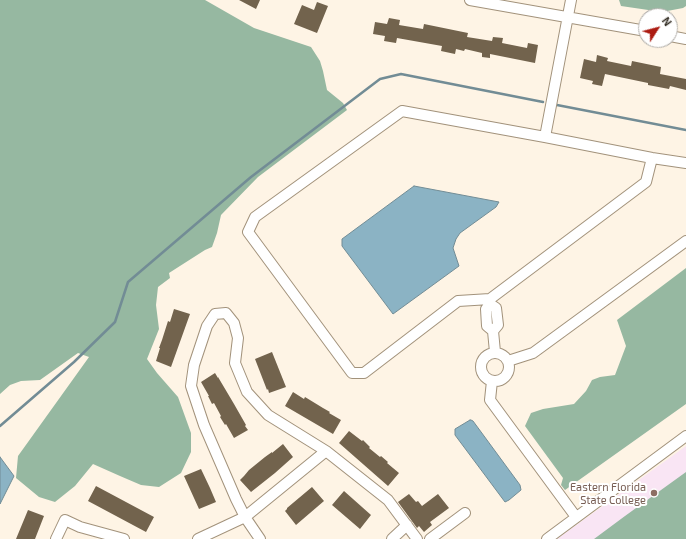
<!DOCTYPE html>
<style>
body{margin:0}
#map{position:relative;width:686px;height:539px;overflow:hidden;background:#fef4e5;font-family:"Exo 2",sans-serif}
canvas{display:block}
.north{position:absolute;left:638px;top:8px;width:40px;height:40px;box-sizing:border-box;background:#fff;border:1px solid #afaca8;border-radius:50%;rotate:54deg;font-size:11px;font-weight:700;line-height:16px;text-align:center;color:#363026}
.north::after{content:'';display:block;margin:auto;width:14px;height:18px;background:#ac1c12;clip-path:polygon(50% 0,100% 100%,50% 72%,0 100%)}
</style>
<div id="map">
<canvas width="686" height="539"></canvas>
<div class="north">N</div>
</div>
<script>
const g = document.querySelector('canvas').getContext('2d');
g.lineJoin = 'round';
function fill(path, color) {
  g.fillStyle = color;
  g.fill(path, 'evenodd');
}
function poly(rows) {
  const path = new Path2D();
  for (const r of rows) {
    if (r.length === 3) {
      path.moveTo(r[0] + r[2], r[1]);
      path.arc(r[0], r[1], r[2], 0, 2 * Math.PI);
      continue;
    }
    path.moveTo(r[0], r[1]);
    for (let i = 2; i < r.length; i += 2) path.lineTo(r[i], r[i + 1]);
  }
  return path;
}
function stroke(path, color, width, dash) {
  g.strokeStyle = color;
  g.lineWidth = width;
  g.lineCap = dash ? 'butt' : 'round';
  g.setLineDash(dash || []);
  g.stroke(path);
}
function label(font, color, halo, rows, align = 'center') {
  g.font = font + ' "Exo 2",sans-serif';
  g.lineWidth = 4;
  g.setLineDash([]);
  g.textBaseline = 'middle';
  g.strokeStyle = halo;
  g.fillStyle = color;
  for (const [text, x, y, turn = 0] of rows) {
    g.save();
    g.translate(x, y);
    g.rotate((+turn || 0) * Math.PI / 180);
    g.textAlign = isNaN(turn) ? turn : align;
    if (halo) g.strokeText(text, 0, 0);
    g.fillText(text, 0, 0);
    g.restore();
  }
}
const education = poly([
 [686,446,686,539,557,539]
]);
const forest = poly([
 [0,0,205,0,254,28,311,47,320,61,323,71,327,90,343,103,347,110,258,177,221,215,217,233,212,247,205,250,169,273,170,278,158,287,156,305,159,329,147,359,157,373,178,397,191,433,191,452,181,473,159,487,141,485,120,476,93,464,75,486,55,502,39,497,16,478,18,456,89,357,78,353,40,380,21,381,10,385,0,394],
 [619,0,686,0,686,6,683,8,662,12,621,6],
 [686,268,686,404,565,490,561,485,563,478,525,426,531,413,543,409,574,404,586,391,592,380,600,377,615,375,626,346,617,320],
 [686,472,686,539,594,539,625,516]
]);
const water = poly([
 [414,186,499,202,496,207,460,233,456,239,453,248,459,266,393,314,342,246,342,239,414,186],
 [470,420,471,420,473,421,520,485,521,490,509,500,505,502,455,435,455,429,470,420],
 [0,457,14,476,0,504,0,457]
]);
const stream = poly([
 [557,105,686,130],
 [0,426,74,362,115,322,128,282,251,177,380,79,401,74,543,102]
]);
const building = poly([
 [239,0,260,0,256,9],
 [317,2,328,6,317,33,294,24,302,5,314,10],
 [389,18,400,20,399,25,423,29,424,24,468,33,467,37,492,41,493,37,503,38,502,43,527,48,528,43,538,45,535,63,490,54,490,58,482,57,482,53,465,49,464,51,456,49,455,54,441,51,442,46,397,38,396,43,384,41,385,36,373,34,375,22,387,24],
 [597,55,608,58,607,61,631,66,632,61,661,67,660,74,686,79,686,90,670,86,669,89,648,85,648,83,605,74,602,86,592,84,593,81,580,78,584,59,596,62],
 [174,309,190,314,171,367,156,361,160,348,159,348,162,340,168,321,170,322],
 [272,352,286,387,269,393,268,389,267,390,255,359],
 [215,373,218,378,218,377,234,404,246,425,245,426,248,430,234,438,226,424,225,425,220,417,221,416,214,403,212,404,208,396,209,396,201,382],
 [293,392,304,399,305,397,323,408,330,412,329,413,341,420,333,434,285,406],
 [349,431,362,441,363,440,370,447,369,448,380,457,381,456,388,462,387,463,399,473,388,486,339,443],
 [283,444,293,457,275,473,251,492,240,480,244,476,249,470,265,457,272,452,272,453],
 [201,469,210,488,216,502,199,509,184,476],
 [96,486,154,517,146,532,88,501],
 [312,487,324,501,296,525,285,511,287,509,287,508],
 [344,491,371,515,360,529,332,505],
 [409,494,416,502,418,501,422,506,438,494,449,508,430,522,432,525,424,532,419,526,417,528,398,502],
 [28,510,44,516,35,539,16,539]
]);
const minor = poly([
 [470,0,646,31],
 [670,36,686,39],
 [545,137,571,0],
 [652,158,646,182,490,299,458,301,364,373,352,373,248,232,255,217,402,111,545,137,652,158,686,163],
 [490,299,490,304,486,309,487,326,493,331],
 [490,304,496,308,498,325,493,331,495,352],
 [495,367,14],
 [508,361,533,353,686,241],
 [492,381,490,400,576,517],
 [56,539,65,520,80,527,124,539],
 [198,539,245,517,326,451],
 [260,539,245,517,236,499,204,425,191,386,194,365,207,326,215,314,226,313,234,323,238,338,235,363,247,392,268,415,326,451,388,500,417,539],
 [392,539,407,525],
 [430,539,465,513],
 [547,539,686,436]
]);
const markers = [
 [654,493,4,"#8d6e63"]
];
const educationNames = [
 ["Eastern Florida",646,487],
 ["State College",646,500]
];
fill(education, '#f9e5f4');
fill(forest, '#96b8a1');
fill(water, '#8bb3c4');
stroke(water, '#728c95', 1);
stroke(stream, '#728c95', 2.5);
fill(building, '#72634d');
stroke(minor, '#a2927b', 12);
stroke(minor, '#fff', 10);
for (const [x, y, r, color] of markers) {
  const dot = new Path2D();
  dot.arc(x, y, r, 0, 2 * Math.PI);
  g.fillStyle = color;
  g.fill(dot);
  stroke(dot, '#fff', 1.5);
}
label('11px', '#785e54', '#fff', educationNames, 'right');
</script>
